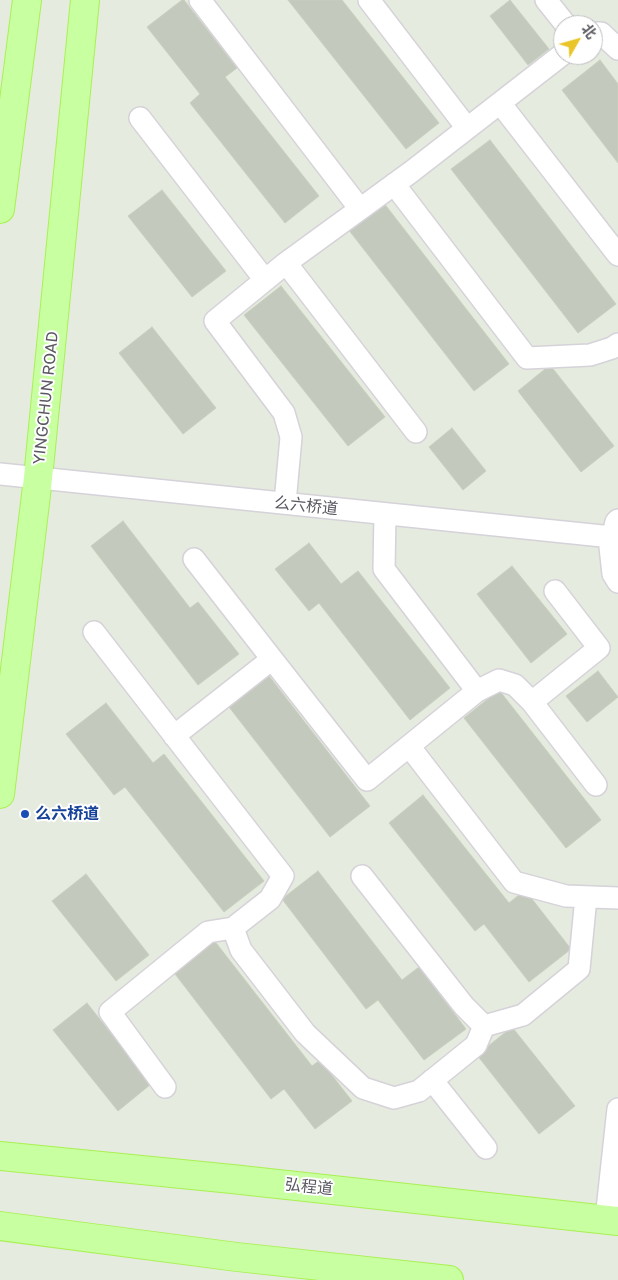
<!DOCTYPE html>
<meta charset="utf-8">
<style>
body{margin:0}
#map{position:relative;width:618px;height:1280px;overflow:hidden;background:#e5ebdf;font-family:"Golos Text","Noto Sans SC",sans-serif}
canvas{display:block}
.north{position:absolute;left:553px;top:15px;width:50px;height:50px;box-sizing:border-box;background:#fff;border:1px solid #bdbcbf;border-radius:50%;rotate:52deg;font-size:14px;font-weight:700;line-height:20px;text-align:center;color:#5a5860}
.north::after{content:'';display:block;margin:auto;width:18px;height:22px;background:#e9c527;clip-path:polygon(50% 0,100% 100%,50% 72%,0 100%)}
</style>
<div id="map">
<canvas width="618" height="1280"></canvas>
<div class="north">北</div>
</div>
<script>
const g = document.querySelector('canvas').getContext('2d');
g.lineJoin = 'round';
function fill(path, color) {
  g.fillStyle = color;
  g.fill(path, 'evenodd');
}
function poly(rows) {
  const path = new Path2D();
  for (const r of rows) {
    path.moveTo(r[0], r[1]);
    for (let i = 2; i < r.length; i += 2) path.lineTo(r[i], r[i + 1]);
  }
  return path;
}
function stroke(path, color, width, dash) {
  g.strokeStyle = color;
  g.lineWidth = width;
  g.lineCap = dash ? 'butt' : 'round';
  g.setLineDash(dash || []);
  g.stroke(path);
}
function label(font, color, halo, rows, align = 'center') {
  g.font = font + ' "Golos Text","Noto Sans SC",sans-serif';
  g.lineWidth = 4;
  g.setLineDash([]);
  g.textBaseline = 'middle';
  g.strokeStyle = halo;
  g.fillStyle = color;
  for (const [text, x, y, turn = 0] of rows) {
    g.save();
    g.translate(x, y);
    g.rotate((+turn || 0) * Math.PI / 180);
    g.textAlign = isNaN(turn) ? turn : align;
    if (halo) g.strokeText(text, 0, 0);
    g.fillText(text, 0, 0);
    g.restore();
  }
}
const building = poly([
 [182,0,184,0,237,68,225,77,319,196,285,223,190,103,200,94,147,27,182,0],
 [288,0,342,0,439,123,406,149,288,0],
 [510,0,549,49,528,65,490,16,510,0],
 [600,60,618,84,618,163,562,90,600,60],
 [490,140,616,304,578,333,451,169,490,140],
 [162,190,226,271,192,297,128,216,162,190],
 [383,202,509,364,474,391,348,229,383,202],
 [281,286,385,417,348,446,244,315,281,286],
 [152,327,216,408,183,434,119,353,152,327],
 [550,365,614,446,581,472,518,391,550,365],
 [452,428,486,471,463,490,429,447,452,428],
 [123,521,190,608,198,602,239,654,198,685,91,546,123,521],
 [309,543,341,584,358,571,450,688,410,720,319,603,309,611,275,569,309,543],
 [512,566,567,634,531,663,477,594,512,566],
 [598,671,618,697,587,722,566,696,598,671],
 [269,676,370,806,330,837,229,707,269,676],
 [499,690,601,820,566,848,464,718,499,690],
 [106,703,153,763,164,754,264,881,224,912,125,787,114,795,66,734,106,703],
 [423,795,509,903,525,890,571,949,529,982,484,924,475,931,389,823,423,795],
 [318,871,402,980,419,967,466,1029,424,1060,378,1000,366,1009,282,899,318,871],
 [86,874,149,955,116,981,52,901,86,874],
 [213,939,312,1066,320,1060,352,1101,315,1129,284,1089,271,1099,172,970,213,939],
 [87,1003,151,1084,118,1111,53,1030,87,1003],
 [512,1027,575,1106,539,1134,477,1055,512,1027]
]);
const minor = poly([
 [200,0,360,209],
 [369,0,467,128],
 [546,0,566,25],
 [593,33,601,33,618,49],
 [500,103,618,255],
 [140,118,265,280],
 [394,184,527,358,590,355,612,348,618,344],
 [286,263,416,432],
 [0,474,612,537],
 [285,503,291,437,284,413,215,321,286,263,411,172,563,54],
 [385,514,384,569,477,691],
 [618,520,616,522,610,547,613,574,618,582],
 [94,632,283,876,270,899,233,928,208,932,110,1012,165,1087],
 [272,659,367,780,477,691,499,680,515,685,532,702,599,648,555,591],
 [532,702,596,785],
 [174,736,272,659,194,559],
 [409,746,514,882,566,896,618,898],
 [362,876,464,1006,484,1026],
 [233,928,241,950,305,1033,363,1088,394,1098,419,1091,476,1045,484,1026,523,1015,579,969,586,897],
 [432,1080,486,1148],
 [606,1219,618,1109]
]);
const major = poly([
 [0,209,27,0],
 [0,794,38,478,85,0],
 [0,1156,232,1179,618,1221],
 [0,1226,237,1257,449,1280]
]);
const markers = [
 [25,814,5,"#1a4fb4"]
];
const streetNames = [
 ["YINGCHUN ROAD",46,398,-84],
 ["么六桥道",306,506,6],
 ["弘程道",309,1187,6]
];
const transitNames = [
 ["么六桥道",35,814]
];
fill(building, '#c4c9bd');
stroke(building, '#c8d0bd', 1);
stroke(minor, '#d5d2d9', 24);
stroke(major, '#a8f152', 30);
stroke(minor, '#fff', 21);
stroke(major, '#c8ffa0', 28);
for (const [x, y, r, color] of markers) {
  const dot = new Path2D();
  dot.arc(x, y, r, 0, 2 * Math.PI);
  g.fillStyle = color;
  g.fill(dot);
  stroke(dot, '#fff', 2);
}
label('16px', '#5a5860', '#fff', streetNames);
label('bold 16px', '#164399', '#fff', transitNames, 'left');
</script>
